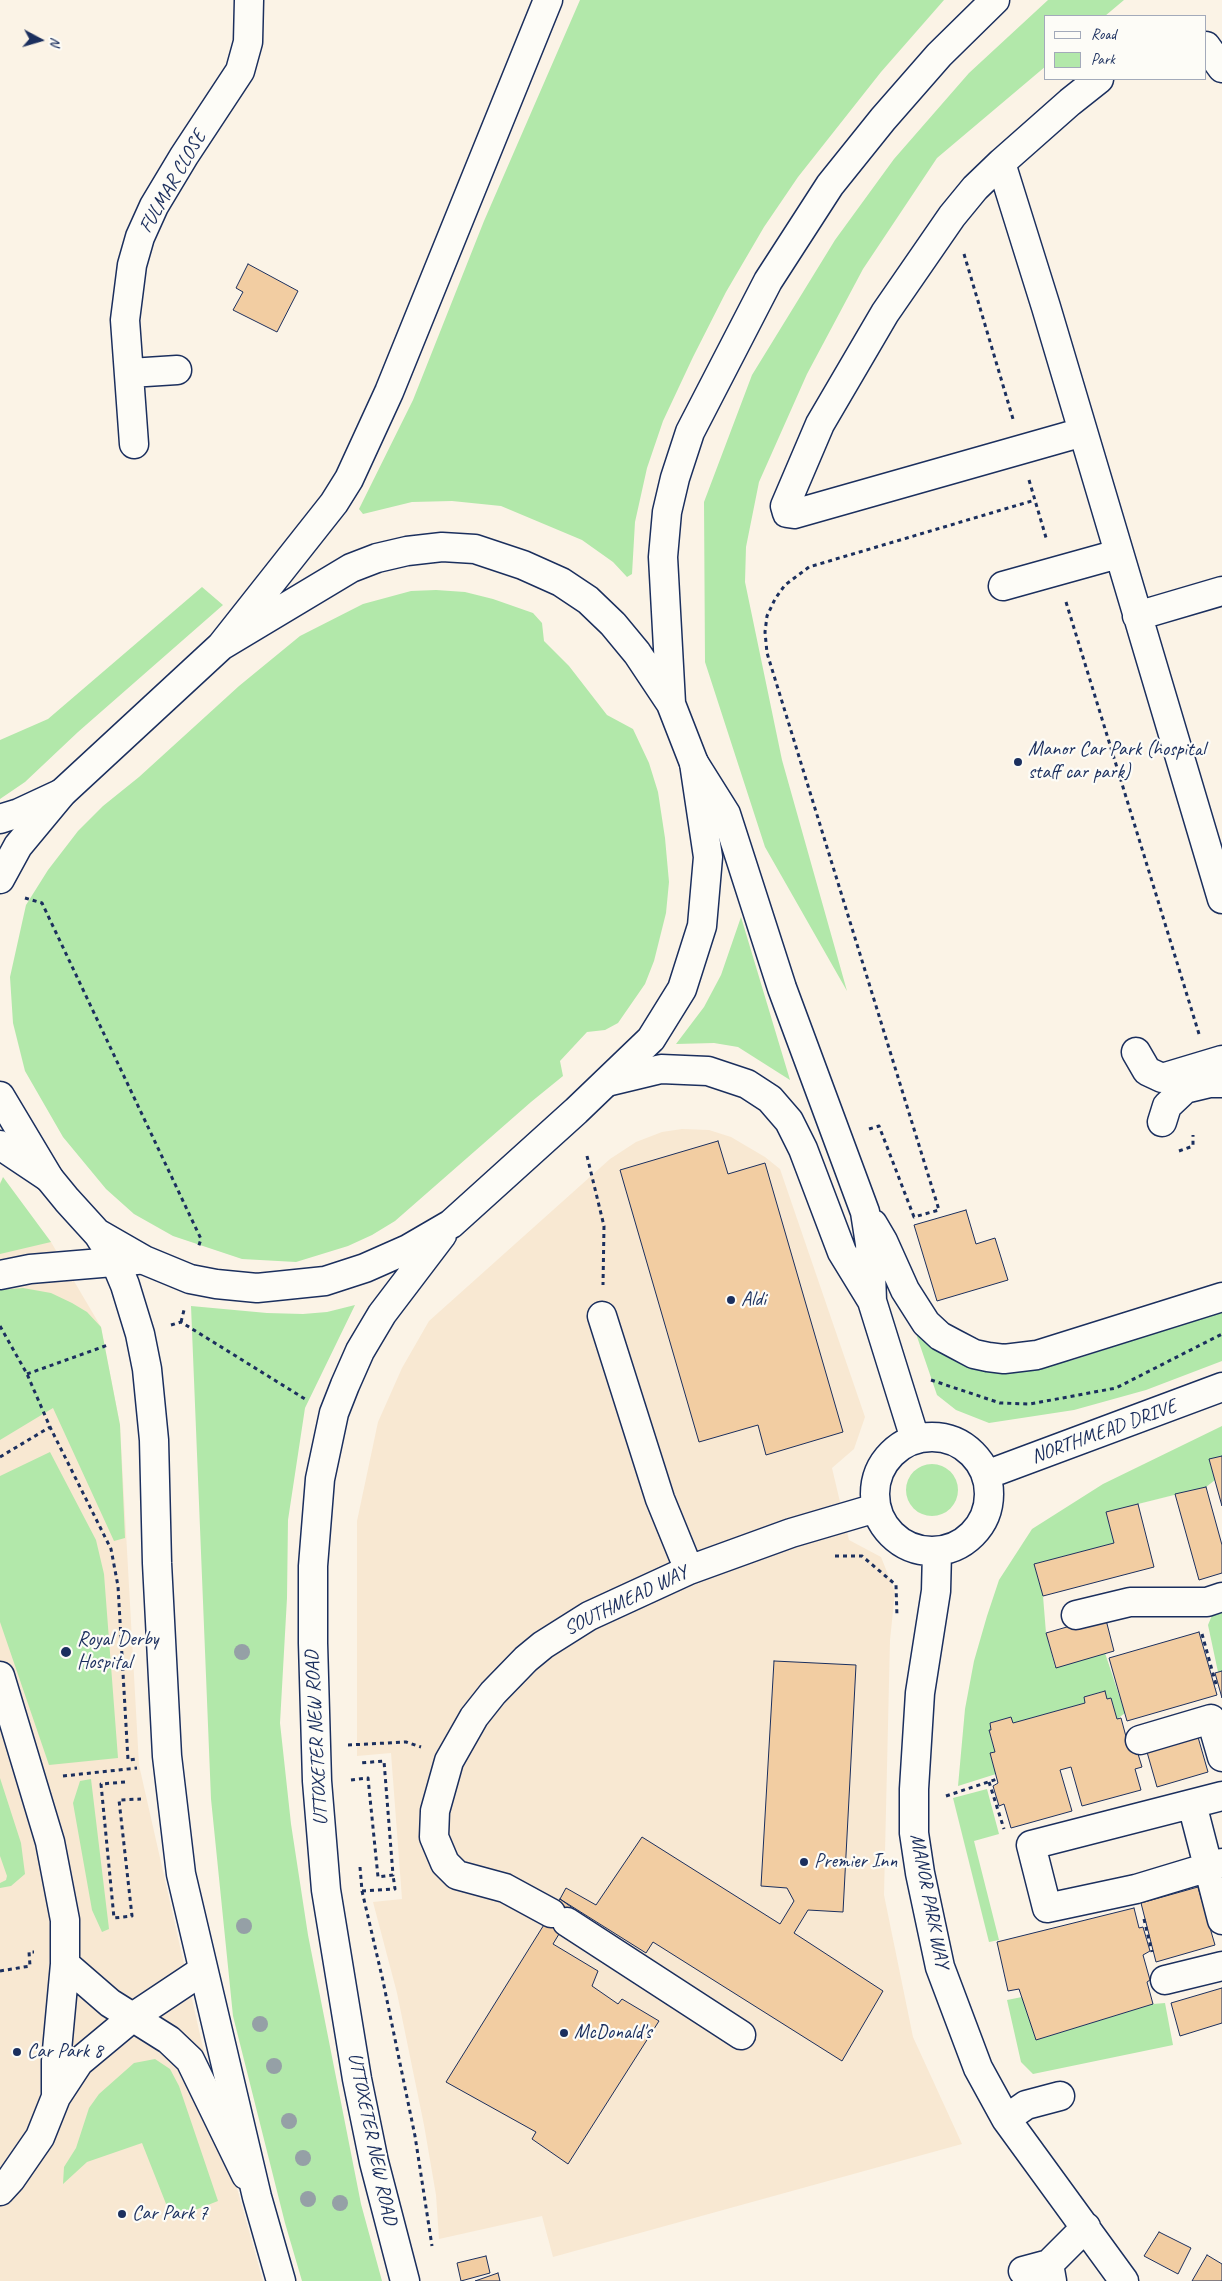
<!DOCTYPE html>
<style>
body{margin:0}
#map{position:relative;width:1222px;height:2281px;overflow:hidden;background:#fbf3e6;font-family:Caveat,sans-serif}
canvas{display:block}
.legend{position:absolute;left:1044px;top:15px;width:162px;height:65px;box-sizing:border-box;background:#fdfcf7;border:1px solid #a3aaba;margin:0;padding:6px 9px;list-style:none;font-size:15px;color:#1b2f5e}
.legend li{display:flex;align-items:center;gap:10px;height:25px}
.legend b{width:25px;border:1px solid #a3aaba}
.north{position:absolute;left:15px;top:15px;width:50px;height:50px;-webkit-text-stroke:4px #fdfcf7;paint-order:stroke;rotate:96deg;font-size:14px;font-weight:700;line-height:20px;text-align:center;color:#1b2f5e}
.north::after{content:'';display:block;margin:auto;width:18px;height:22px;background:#1b2f5e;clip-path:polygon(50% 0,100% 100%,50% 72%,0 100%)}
</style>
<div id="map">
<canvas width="1222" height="2281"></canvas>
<ul class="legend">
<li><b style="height:6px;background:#fdfcf7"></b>Road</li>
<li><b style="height:14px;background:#b2e8aa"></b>Park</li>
</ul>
<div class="north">N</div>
</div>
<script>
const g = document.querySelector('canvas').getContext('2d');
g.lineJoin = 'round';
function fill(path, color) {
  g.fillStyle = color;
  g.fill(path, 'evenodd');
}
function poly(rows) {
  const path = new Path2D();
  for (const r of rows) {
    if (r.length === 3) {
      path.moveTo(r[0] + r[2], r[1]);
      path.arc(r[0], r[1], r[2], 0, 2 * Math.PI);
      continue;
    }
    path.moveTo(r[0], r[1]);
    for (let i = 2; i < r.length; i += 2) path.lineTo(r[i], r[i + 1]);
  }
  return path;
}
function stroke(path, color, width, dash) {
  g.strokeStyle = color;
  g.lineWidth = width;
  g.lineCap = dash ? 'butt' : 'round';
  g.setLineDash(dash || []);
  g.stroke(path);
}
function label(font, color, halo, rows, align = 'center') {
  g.font = font + ' Caveat,sans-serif';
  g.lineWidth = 4.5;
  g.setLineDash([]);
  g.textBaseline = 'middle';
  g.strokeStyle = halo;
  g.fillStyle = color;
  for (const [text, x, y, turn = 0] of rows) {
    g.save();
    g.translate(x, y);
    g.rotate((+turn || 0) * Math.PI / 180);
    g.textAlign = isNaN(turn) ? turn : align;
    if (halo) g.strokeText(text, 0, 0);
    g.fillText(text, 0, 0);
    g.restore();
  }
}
const built = poly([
 [682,1129,709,1130,731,1137,765,1157,780,1169,865,1417,854,1449,832,1468,849,1540,881,1557,895,1592,890,1640,884,1895,913,2037,962,2144,553,2257,542,2216,439,2239,436,2195,424,2125,397,1993,373,1902,402,1899,391,1753,357,1756,357,1521,378,1422,402,1368,429,1321,610,1159,636,1142,662,1132],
 [0,1181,51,1242,101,1327,120,1425,139,1765,225,2145,263,2281,0,2281]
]);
const green = poly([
 [580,0,944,0,881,72,798,177,764,227,726,292,693,357,663,421,647,468,635,522,632,574,627,577,613,562,582,540,501,506,452,501,412,502,363,514,359,509,413,400,484,221],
 [1048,0,1124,0,1105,16,1046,16,1046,66,937,158,863,269,807,374,759,482,746,547,745,582,782,760,847,991,765,847,705,662,704,502,752,375,835,240,894,159,969,73],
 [202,587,223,605,78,732,25,782,0,799,0,740,48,719],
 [436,590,465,592,493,599,533,613,542,623,544,641,569,666,607,715,633,729,649,763,658,792,665,838,669,882,666,913,654,961,645,984,618,1023,605,1030,587,1032,560,1061,563,1076,531,1102,395,1221,372,1235,348,1246,296,1262,242,1259,173,1236,134,1214,106,1189,63,1137,25,1071,13,1023,10,977,26,905,48,870,78,831,103,806,139,777,239,686,300,636,363,604,411,591],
 [741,917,790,1080,738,1047,714,1043,676,1044,704,1007,721,975],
 [3,1177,51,1242,0,1254,0,1184],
 [23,1288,51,1293,72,1303,87,1312,101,1327,120,1425,125,1538,114,1541,53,1408,0,1440,0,1290],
 [355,1305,305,1408,288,1520,287,1598,280,1723,291,1824,308,1935,361,2204,382,2281,302,2281,285,2223,233,2016,211,1799,191,1306,267,1313,303,1314,327,1312],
 [1222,1311,1222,1361,1146,1390,1074,1410,989,1423,956,1410,937,1395,912,1322,947,1357,995,1373,1073,1360],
 [1222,1426,1222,1456,1209,1460,1215,1480,1206,1487,1106,1512,1114,1543,1034,1564,1043,1596,1046,1633,1055,1667,1105,1653,1125,1713,1117,1719,1111,1698,1107,1699,1104,1691,1084,1697,1085,1703,1013,1723,1011,1717,990,1723,991,1730,989,1731,995,1752,990,1754,996,1774,958,1786,965,1709,974,1661,987,1616,999,1580,1032,1529,1103,1484],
 [50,1452,96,1540,104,1574,118,1758,49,1765,0,1622,0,1476],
 [932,1490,26],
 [1222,1610,1222,1671,1218,1672,1208,1625,1213,1613],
 [0,1778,21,1843,25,1874,11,1886,0,1888,0,1883,6,1880,7,1876,0,1856],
 [91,1779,109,1929,102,1932,92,1910,73,1803,80,1781],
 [987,1789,999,1834,974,1841,999,1940,989,1942,953,1798],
 [1022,1997,1036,2040,1153,2004,1165,2003,1173,2045,1033,2074,1021,2062,1007,2000],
 [155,2059,170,2069,179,2086,218,2201,172,2219,142,2143,87,2162,63,2184,64,2167,76,2148,89,2108,99,2094,134,2063]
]);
const building = poly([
 [248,264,298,291,277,332,233,310,243,292,236,288,248,264],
 [718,1141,728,1174,765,1163,843,1432,766,1455,758,1425,699,1442,620,1170,718,1141],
 [966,1210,976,1244,995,1238,1008,1280,937,1301,914,1225,966,1210],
 [1222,1456,1222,1506,1209,1459,1222,1456],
 [1206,1487,1222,1545,1222,1573,1199,1580,1175,1494,1206,1487],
 [1138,1504,1154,1567,1043,1596,1034,1564,1114,1543,1106,1512,1138,1504],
 [1105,1616,1114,1651,1056,1668,1046,1633,1105,1616],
 [1199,1632,1217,1695,1127,1721,1109,1658,1199,1632],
 [774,1661,856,1665,843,1912,808,1910,794,1933,883,1991,842,2061,653,1942,646,1953,560,1899,566,1888,596,1905,642,1837,780,1924,794,1901,787,1888,761,1886,774,1661],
 [1222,1671,1222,1698,1215,1673,1222,1671],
 [1105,1691,1107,1699,1111,1698,1117,1719,1121,1718,1128,1744,1135,1744,1142,1767,1135,1769,1141,1790,1082,1806,1071,1767,1060,1770,1072,1811,1011,1828,1004,1804,999,1806,993,1786,998,1783,990,1753,995,1752,989,1730,991,1730,990,1723,1011,1717,1013,1723,1085,1703,1084,1697,1105,1691],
 [1198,1737,1208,1772,1157,1787,1147,1752,1198,1737],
 [1198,1887,1215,1945,1156,1962,1141,1903,1198,1887],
 [560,1899,574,1909,553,1944,598,1971,592,1986,618,2004,622,1999,659,2021,568,2164,532,2139,536,2132,446,2082,560,1899],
 [1134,1908,1139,1928,1143,1927,1150,1951,1143,1955,1150,1980,1147,1982,1153,2004,1036,2040,1019,1989,1008,1991,997,1942,1134,1908],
 [1222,1988,1222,2023,1180,2036,1171,2003,1222,1988],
 [1159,2232,1191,2248,1178,2274,1144,2256,1159,2232],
 [1207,2255,1222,2264,1222,2281,1192,2281,1207,2255],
 [486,2256,490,2273,461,2281,457,2263,486,2256],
 [498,2273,500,2281,475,2281,498,2273]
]);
const path = poly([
 [964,254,1013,419],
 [1029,480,1047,541],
 [1066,602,1199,1034],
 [25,898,42,903,201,1239,198,1248],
 [869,1129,879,1126,914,1217,939,1210,767,653,765,632,767,616,775,599,785,585,809,567,1035,500],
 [1179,1151,1193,1146,1193,1135],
 [587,1156,604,1226,603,1285],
 [181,1322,184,1310],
 [171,1325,181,1322,305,1399],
 [0,1326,27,1374,50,1427,111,1549,118,1586,128,1760,136,1759],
 [27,1374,108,1345],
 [931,1380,1000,1403,1030,1404,1116,1388,1222,1334],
 [0,1457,50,1427],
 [835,1556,862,1556,896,1585,897,1617],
 [1202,1634,1217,1688],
 [348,1745,406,1742,421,1747],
 [63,1776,137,1768],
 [351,1780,368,1778,378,1877,393,1875,384,1761,360,1763],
 [125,1782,101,1784,114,1918,132,1916,119,1800,141,1799],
 [989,1782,1004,1829],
 [946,1796,997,1779],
 [360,1867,362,1891,383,1981,415,2136,432,2246],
 [362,1891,395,1889,393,1875],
 [1144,1919,1152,1952],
 [0,1971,30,1966,29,1952,34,1952]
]);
const minor = poly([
 [1206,46,1222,68],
 [1001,163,1046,307,1222,899],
 [130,373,177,370],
 [1083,432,794,514,787,513,785,506,820,424,885,313,952,216,975,188,1001,163,1070,102,1099,79],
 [134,444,125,320,132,265,140,237,154,206,184,156,240,71,248,42,249,0],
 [1003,586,1118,554],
 [1137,616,1222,591],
 [694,763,726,814,782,988,865,1212,870,1244,872,1301],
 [1136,1052,1147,1071,1162,1078,1222,1060],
 [607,1082,661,1069,708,1071,747,1084,770,1099,789,1121,803,1149,842,1252,872,1301,915,1439],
 [1162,1122,1167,1106,1185,1089,1210,1083,1222,1083],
 [873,1224,883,1241,905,1290,926,1323,940,1336,955,1344,974,1354,988,1357,1004,1359,1037,1355,1222,1297],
 [0,1275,30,1269,137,1260],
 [602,1316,660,1499,689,1570],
 [932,1494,57],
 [986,1475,1222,1387],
 [937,1552,936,1591,920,1693,914,1789,914,1833,920,1873,940,1967,978,2068,1006,2119,1124,2281],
 [1076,1615,1130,1602,1207,1602,1222,1597],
 [0,1676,50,1842,65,1920,65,1964,56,2061,56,2097],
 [1140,1740,1211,1719,1222,1757],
 [1222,1796,1031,1845,1047,1908,1136,1889,1222,1863],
 [1192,1804,1222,1920],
 [551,1913,505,1888,457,1875,445,1863,434,1837,435,1811,449,1761,474,1717,493,1693,526,1659,543,1645,589,1616,689,1570,791,1533,876,1508],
 [567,1922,741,2035],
 [65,1964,110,2003,169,2040,190,2060,246,2175],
 [1165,1980,1222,1966],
 [1006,2119,1026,2105,1060,2096],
 [0,2191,11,2179,40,2137,56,2097,79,2062,133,2017,202,1971],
 [1023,2271,1049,2264],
 [1052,2281,1049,2264,1086,2227]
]);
const major = poly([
 [0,819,19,813,62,793],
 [0,1145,49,1178]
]);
const highway = poly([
 [671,703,663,557,667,512,675,478,690,432,768,281,830,185,883,119,939,55,995,0],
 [0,879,18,846,62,793,221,646,334,503,349,479,389,392,548,0],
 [0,1096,49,1178,67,1200,97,1233,144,1260,190,1279,216,1284,257,1288,325,1281,365,1268,408,1249,451,1224,576,1111,651,1039,682,989,702,926,708,857,694,763,671,704,637,653,613,624,588,600,561,582,523,565,475,549,442,547,407,551,377,558,351,568,221,646],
 [98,1234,115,1261,125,1285,140,1334,147,1369,154,1440,157,1563,167,1756,181,1874,257,2197,281,2281],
 [405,2281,374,2162,357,2079,326,1890,317,1781,313,1643,313,1566,320,1479,334,1413,345,1385,360,1351,382,1314,442,1235]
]);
const trees = [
 [242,1652],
 [244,1926],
 [260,2024],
 [274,2066],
 [289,2121],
 [303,2158],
 [308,2199],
 [340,2203]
];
const markers = [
 [1018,762,5,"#1b2f5e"],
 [731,1300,5,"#1b2f5e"],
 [66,1652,6,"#1b2f5e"],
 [804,1862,5,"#1b2f5e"],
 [564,2033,5,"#1b2f5e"],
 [17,2052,5,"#1b2f5e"],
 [122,2214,5,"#1b2f5e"]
];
const streetNames = [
 ["FULMAR CLOSE",173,182,-60],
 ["NORTHMEAD DRIVE",1104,1432,-20],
 ["SOUTHMEAD WAY",626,1601,-26],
 ["UTTOXETER NEW ROAD",317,1738,-93],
 ["MANOR PARK WAY",929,1901,79],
 ["UTTOXETER NEW ROAD",372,2139,78]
];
const poiNames = [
 ["Manor Car Park (hospital",1028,750],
 ["staff car park)",1028,773],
 ["Aldi",741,1300],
 ["Royal Derby",77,1640],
 ["Hospital",77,1663],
 ["Premier Inn",814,1862],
 ["McDonald's",574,2033],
 ["Car Park 8",27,2052],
 ["Car Park 7",132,2214]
];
fill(built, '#f8e8d2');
fill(green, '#b2e8aa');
fill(building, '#f2cda2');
stroke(building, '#1b2f5e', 1);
stroke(minor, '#1b2f5e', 31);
stroke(major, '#1b2f5e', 31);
stroke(highway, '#1b2f5e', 31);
stroke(path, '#1b2f5e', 3, [4, 4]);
stroke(minor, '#fdfcf7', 28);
stroke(major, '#fdfcf7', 28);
stroke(highway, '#fdfcf7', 28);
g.fillStyle = '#95a0a6';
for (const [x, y] of trees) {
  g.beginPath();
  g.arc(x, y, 8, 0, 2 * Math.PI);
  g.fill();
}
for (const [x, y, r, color] of markers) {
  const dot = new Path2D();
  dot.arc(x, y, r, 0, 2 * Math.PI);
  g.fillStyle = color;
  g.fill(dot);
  stroke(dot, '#fdfcf7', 2);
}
label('20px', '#1b2f5e', '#fdfcf7', streetNames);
label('20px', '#1b2f5e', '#fdfcf7', poiNames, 'left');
</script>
